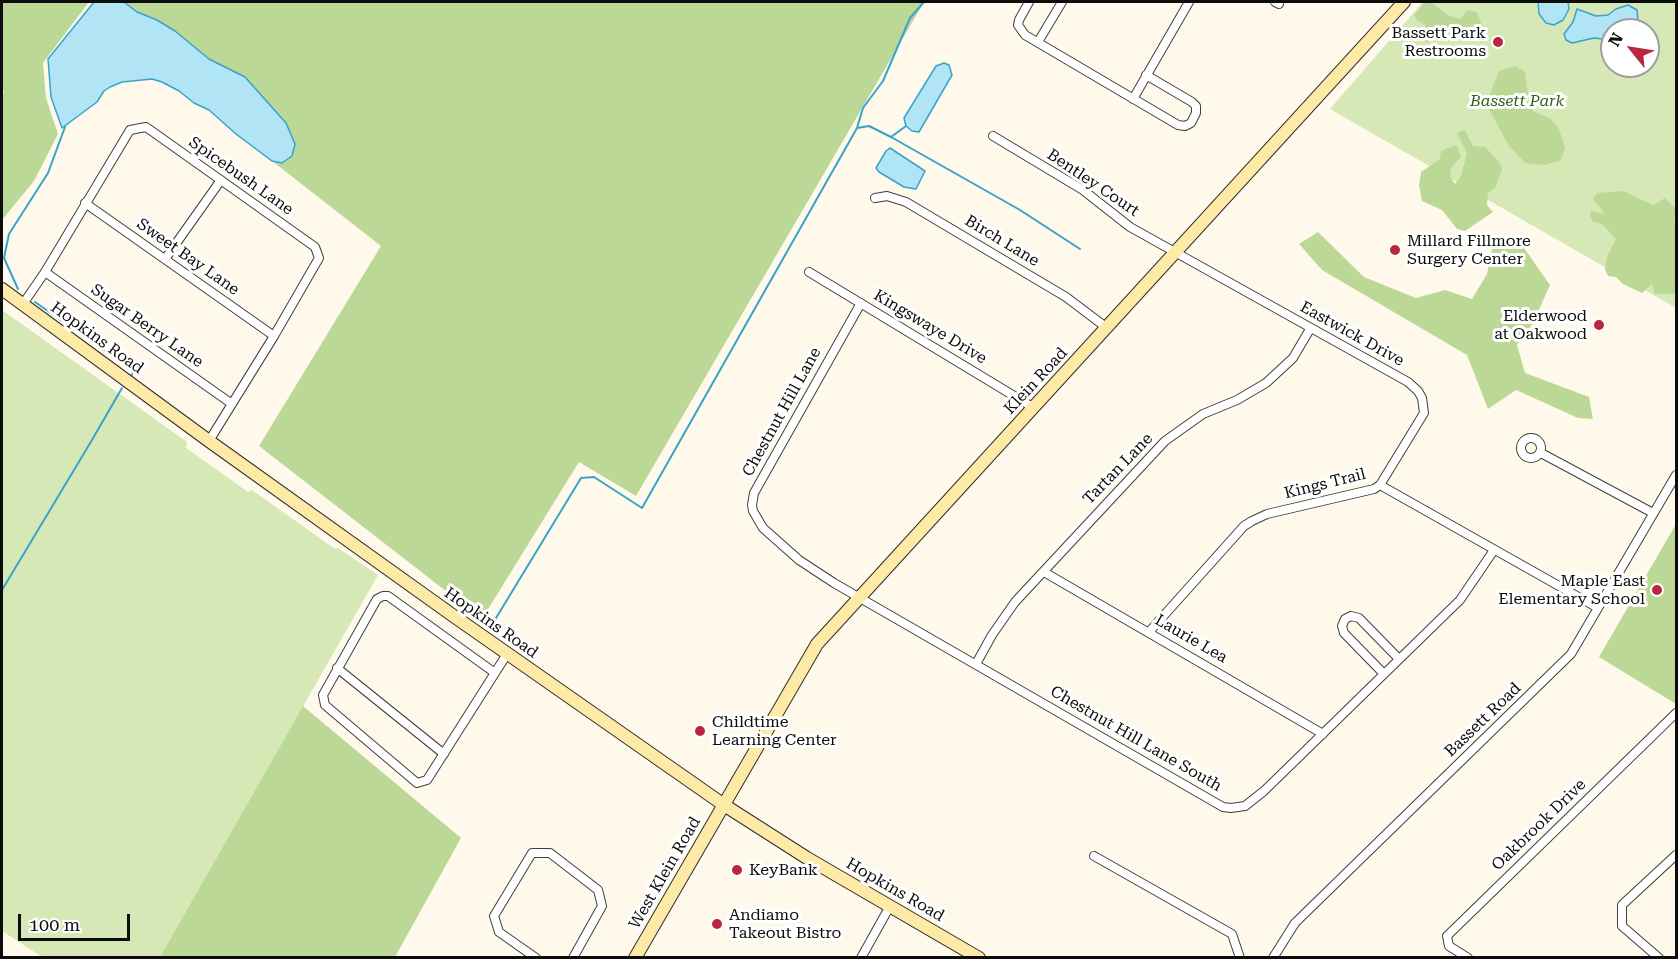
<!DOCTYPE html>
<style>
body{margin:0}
#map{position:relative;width:1678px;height:959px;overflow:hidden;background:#fff9eb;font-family:"Roboto Serif",serif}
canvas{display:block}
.frame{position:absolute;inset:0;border:3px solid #0c0c0c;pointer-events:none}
.north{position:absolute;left:1600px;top:18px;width:60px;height:60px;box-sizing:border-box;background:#fff;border:2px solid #9e9e9e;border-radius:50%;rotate:300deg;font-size:16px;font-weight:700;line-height:24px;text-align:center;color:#0c0c0c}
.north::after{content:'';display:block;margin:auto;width:21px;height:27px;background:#b9273f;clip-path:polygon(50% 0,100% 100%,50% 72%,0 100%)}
.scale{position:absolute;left:18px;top:914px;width:112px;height:27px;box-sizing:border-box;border:3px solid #0c0c0c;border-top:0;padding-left:8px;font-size:18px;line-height:21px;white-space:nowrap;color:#0c0c0c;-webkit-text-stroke:4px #fff;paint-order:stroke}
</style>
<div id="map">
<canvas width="1678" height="959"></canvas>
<div class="frame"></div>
<div class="north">N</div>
<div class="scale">100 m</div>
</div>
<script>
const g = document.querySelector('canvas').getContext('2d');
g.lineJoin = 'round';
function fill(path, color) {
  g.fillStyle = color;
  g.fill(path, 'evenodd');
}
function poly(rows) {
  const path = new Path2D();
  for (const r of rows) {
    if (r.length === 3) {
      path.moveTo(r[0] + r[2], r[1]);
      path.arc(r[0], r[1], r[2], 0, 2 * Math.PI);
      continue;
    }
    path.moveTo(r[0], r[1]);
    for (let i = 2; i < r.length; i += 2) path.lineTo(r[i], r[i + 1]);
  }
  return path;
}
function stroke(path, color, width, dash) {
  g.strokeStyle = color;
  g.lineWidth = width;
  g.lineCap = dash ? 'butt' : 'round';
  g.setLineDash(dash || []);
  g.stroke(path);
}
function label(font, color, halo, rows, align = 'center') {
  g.font = font + ' "Roboto Serif",serif';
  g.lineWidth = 6;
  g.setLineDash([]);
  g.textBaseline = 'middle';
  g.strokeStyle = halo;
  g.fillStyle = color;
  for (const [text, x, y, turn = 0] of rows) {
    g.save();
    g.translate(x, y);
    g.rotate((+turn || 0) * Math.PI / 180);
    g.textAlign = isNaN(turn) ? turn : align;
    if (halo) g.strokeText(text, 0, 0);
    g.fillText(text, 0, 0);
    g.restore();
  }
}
const green = poly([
 [1423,2,1676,2,1676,308,1330,109],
 [1612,30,1648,30,1648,66,1612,66],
 [2,310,187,442,186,448,248,492,252,490,335,549,338,548,378,575,160,957,42,957,2,931]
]);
const forest = poly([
 [2,2,89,2,43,63,46,98,58,134,34,181,2,220,2,99,4,92,2,91],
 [124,2,924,2,636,496,579,462,482,619,259,446,381,246,272,161,279,163,292,156,295,147,294,141,284,120,261,95,251,86,245,77,209,59,175,31,157,20,137,12],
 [1425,2,1431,2,1449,16,1461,19,1467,10,1477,12,1482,26,1475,33,1464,36,1454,29,1437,31,1433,27,1435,36,1427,43,1422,38,1426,25,1418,21,1414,15],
 [1515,66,1525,72,1529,102,1533,111,1551,119,1559,129,1565,148,1561,160,1545,165,1525,163,1509,146,1486,104,1499,71],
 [1465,130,1473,146,1485,147,1500,163,1502,169,1495,188,1488,193,1487,205,1493,212,1465,231,1457,229,1442,210,1422,201,1419,185,1421,172,1440,159,1441,151,1456,145,1461,157,1451,168,1450,176,1455,184,1461,176,1467,153,1457,133],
 [1623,191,1653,205,1665,198,1676,209,1674,223,1676,224,1676,292,1673,294,1655,294,1652,284,1642,293,1623,284,1616,277,1608,276,1605,269,1607,257,1616,239,1602,224,1594,222,1590,217,1591,211,1605,214,1593,199,1597,193],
 [1318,232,1364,277,1416,298,1445,290,1472,299,1487,274,1494,239,1522,245,1550,285,1533,323,1517,345,1525,373,1589,397,1593,419,1578,418,1516,390,1488,409,1467,355,1322,270,1299,244],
 [1676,524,1676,704,1599,657],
 [303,706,461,838,395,957,160,957]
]);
const water = poly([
 [94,2,124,2,137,12,157,20,175,31,209,59,245,77,286,123,295,144,292,156,282,163,272,161,236,134,209,110,194,103,179,91,162,82,152,79,122,82,110,87,104,91,97,102,62,128,51,97,48,59,94,2],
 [1538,2,1568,2,1569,9,1563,20,1554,25,1546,23,1539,14,1538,2],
 [1628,5,1637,10,1638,21,1633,30,1612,30,1612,40,1594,38,1572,43,1566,40,1564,34,1573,22,1577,9,1596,16,1608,15,1616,9,1628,5],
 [944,63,949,65,952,75,919,132,912,131,906,126,904,118,936,66,944,63],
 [890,148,925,171,916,189,904,187,879,172,876,168,886,151,890,148]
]);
const stream = poly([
 [857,128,863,108,883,81,910,18,924,2],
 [891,137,906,126],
 [18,289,4,258,9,234,48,173,65,127],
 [35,302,134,371,131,376],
 [2,590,92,440,122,388],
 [493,623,581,478,594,477,642,508,857,128,869,126,891,137,1020,210,1080,249]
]);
const street = poly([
 [1029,2,1019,20,1018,25,1025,35,1178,125,1185,126,1191,123,1196,113,1196,106,1192,102,1146,75],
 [1275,2,1279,4],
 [1038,42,1062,2],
 [1133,99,1189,2],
 [993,136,1083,190,1130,227,1408,382,1418,391,1422,398,1424,413,1380,485,1374,489,1267,514,1252,521,1244,526,1149,632],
 [875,198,887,196,906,202,1066,297,1107,328],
 [85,203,274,336],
 [165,259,221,180],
 [45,272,232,404],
 [809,272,1034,408],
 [861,303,754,493,752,505,753,511,763,528,799,560,834,583,1223,807,1231,808,1245,806,1264,791,1460,600,1494,550],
 [23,304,45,272,130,130,146,127,315,247,319,258,274,336,209,441],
 [1531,448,10],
 [1541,453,1653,513],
 [1380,485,1598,608],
 [1044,572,1323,734],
 [976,664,992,635,1015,602,1165,441,1203,414,1237,400,1266,383,1293,358,1310,329],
 [337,668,444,754],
 [495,673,388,596,383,596,377,599,323,695,325,705,417,783,427,780,507,654],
 [1384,674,1344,633,1342,626,1345,619,1351,616,1359,618,1399,659],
 [1094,856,1232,934,1240,958],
 [536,958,499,932,494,916,532,853,550,853,598,890,602,906,573,958],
 [861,958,890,906],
 [1273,958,1295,923,1571,654,1676,475],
 [1468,958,1449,946,1447,936,1676,713],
 [1659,958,1622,926,1622,905,1676,855]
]);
const secondary = poly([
 [2,289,209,441,455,617,724,805,807,858,979,958],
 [635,958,817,644,1404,2]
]);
const markers = [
 [1498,42,6,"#b9273f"],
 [1395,250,6,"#b9273f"],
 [1599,325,6,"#b9273f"],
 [1657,590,6,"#b9273f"],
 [700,731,6,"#b9273f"],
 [737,870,6,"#b9273f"],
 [717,924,6,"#b9273f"]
];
const poiNames = [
 ["Bassett Park",1486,33,"right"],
 ["Restrooms",1486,51,"right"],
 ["Millard Fillmore",1407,241],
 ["Surgery Center",1407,259],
 ["Elderwood",1587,316,"right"],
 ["at Oakwood",1587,334,"right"],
 ["Maple East",1645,581,"right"],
 ["Elementary School",1645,599,"right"],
 ["Childtime",712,722],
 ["Learning Center",712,740],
 ["KeyBank",749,870],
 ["Andiamo",729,915],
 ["Takeout Bistro",729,933]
];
const parkNames = [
 ["Bassett Park",1517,101]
];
const streetNames = [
 ["Spicebush Lane",241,176,35],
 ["Bentley Court",1093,183,34],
 ["Birch Lane",1002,241,31],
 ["Sweet Bay Lane",188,257,35],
 ["Sugar Berry Lane",147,326,35],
 ["Kingswaye Drive",930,327,31],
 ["Eastwick Drive",1352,334,29],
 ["Hopkins Road",97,338,36],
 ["Klein Road",1036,381,-47],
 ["Chestnut Hill Lane",782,412,-61],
 ["Tartan Lane",1118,469,-46],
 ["Kings Trail",1325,484,-14],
 ["Hopkins Road",491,623,35],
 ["Laurie Lea",1191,639,30],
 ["Bassett Road",1483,720,-44],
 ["Chestnut Hill Lane South",1136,739,30],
 ["Oakbrook Drive",1539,825,-44],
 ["West Klein Road",665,873,-60],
 ["Hopkins Road",895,890,30]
];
fill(green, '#d6e8b6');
fill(forest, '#bcd896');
fill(water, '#b1e4f5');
stroke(water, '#39a2cb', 1.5);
stroke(stream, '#39a2cb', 2);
stroke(street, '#3f3f3f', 10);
stroke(secondary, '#2e2e2e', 14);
stroke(street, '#fff', 8);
stroke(secondary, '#feeaa7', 12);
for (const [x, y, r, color] of markers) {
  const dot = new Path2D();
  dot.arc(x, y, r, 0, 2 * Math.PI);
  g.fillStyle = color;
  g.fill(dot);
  stroke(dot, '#fff', 2);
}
label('16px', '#0c0c0c', '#fff', poiNames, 'left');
label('italic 16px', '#34621e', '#fff', parkNames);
label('16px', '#0c0c0c', '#fff', streetNames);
</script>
